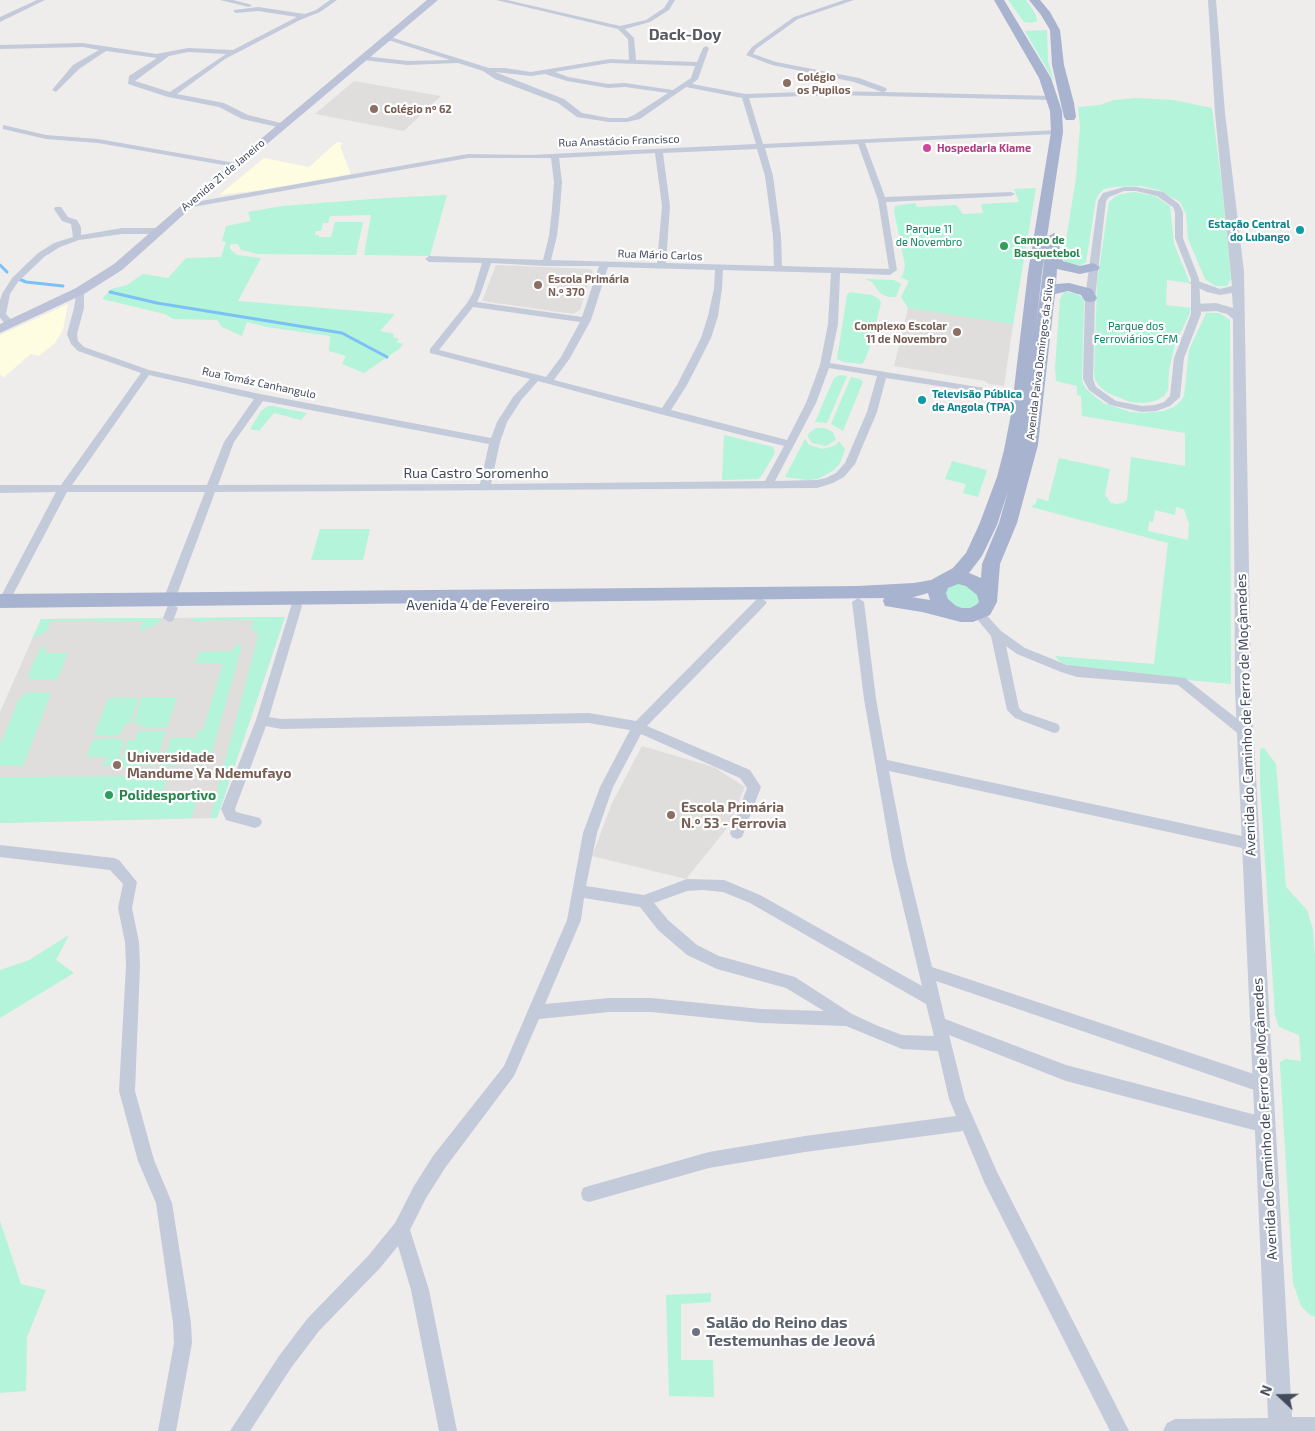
<!DOCTYPE html>
<meta charset="utf-8">
<style>
body{margin:0}
#map{position:relative;width:1315px;height:1431px;overflow:hidden;background:#efecec;font-family:"Exo 2",sans-serif}
canvas{display:block}
.north{position:absolute;left:1255px;top:1371px;width:50px;height:50px;-webkit-text-stroke:4px #fff;paint-order:stroke;rotate:291deg;font-size:14px;font-weight:700;line-height:20px;text-align:center;color:#424a5c}
.north::after{content:'';display:block;margin:auto;width:18px;height:22px;background:#424a5c;clip-path:polygon(50% 0,100% 100%,50% 72%,0 100%)}
</style>
<div id="map">
<canvas width="1315" height="1431"></canvas>
<div class="north">N</div>
</div>
<script>
const g = document.querySelector('canvas').getContext('2d');
g.lineJoin = 'round';
function fill(path, color) {
  g.fillStyle = color;
  g.fill(path, 'evenodd');
}
function poly(rows) {
  const path = new Path2D();
  for (const r of rows) {
    path.moveTo(r[0], r[1]);
    for (let i = 2; i < r.length; i += 2) path.lineTo(r[i], r[i + 1]);
  }
  return path;
}
function stroke(path, color, width, dash) {
  g.strokeStyle = color;
  g.lineWidth = width;
  g.lineCap = dash ? 'butt' : 'round';
  g.setLineDash(dash || []);
  g.stroke(path);
}
function label(font, color, halo, rows, align = 'center') {
  g.font = font + ' "Exo 2",sans-serif';
  g.lineWidth = 4.5;
  g.setLineDash([]);
  g.textBaseline = 'middle';
  g.strokeStyle = halo;
  g.fillStyle = color;
  for (const [text, x, y, turn = 0] of rows) {
    g.save();
    g.translate(x, y);
    g.rotate((+turn || 0) * Math.PI / 180);
    g.textAlign = isNaN(turn) ? turn : align;
    if (halo) g.strokeText(text, 0, 0);
    g.fillText(text, 0, 0);
    g.restore();
  }
}
const commercial = poly([
 [337,142,343,143,340,146,351,174,262,190,219,195,264,158,309,167],
 [68,304,63,330,55,343,39,356,31,354,4,377,0,375,0,335]
]);
const education = poly([
 [354,81,394,88,441,96,404,131,315,114],
 [496,265,590,269,593,271,580,310,573,314,482,301],
 [1017,298,1004,386,989,384,985,381,894,366,908,308,933,311],
 [285,617,217,818,0,823,0,712,41,619],
 [642,746,714,767,745,787,728,827,686,879,592,856,612,803]
]);
const green = poly([
 [1008,0,1026,0,1036,15,1037,21,1032,23,1024,22],
 [1047,30,1048,61,1054,81,1025,31],
 [1135,98,1174,100,1212,108,1222,187,1231,279,1227,286,1215,286,1205,279,1188,239,1186,214,1180,202,1159,190,1141,186,1113,187,1104,189,1099,194,1096,199,1086,262,1080,266,1073,265,1066,263,1063,259,1076,178,1080,127,1078,107,1100,105,1114,100],
 [1036,188,1013,324,908,308,901,297,909,281,900,277,903,275,905,265,894,211,895,206,915,203,917,207,956,205,963,214,983,213,981,204,1019,202,1014,189],
 [1134,192,1155,196,1170,206,1174,244,1190,283,1167,280,1166,305,1190,308,1190,313,1175,344,1169,370,1168,390,1164,396,1155,401,1143,403,1130,402,1108,393,1100,387,1095,380,1094,373,1097,283,1109,202,1117,195],
 [447,195,430,256,364,255,371,215,330,216,328,223,323,223,321,231,316,231,315,235,319,235,319,237,331,237,335,222,363,222,356,255,258,254,241,250,238,244,230,244,230,249,237,255,261,258,238,301,395,314,380,331,394,334,393,337,399,339,396,342,403,344,399,349,364,373,342,364,346,356,329,351,330,336,267,327,247,322,242,336,222,327,217,320,173,319,165,314,102,299,111,289,127,285,143,274,168,278,186,258,221,257,226,242,222,241,226,226,251,221,248,212,282,206,385,198],
 [865,279,894,280,901,284,896,297,889,297,881,294,872,282],
 [850,292,872,295,879,299,881,303,870,346,865,360,862,364,843,362,837,359,847,295],
 [1064,292,1076,293,1084,299,1082,380,1085,388,1103,403,1130,412,1144,413,1164,411,1174,407,1180,402,1184,396,1189,350,1206,313,1219,313,1230,320,1231,684,1078,670,1059,661,1055,656,1154,664,1168,543,1031,507,1036,503,1037,498,1048,501,1059,458,1110,469,1105,495,1111,503,1117,504,1123,503,1127,500,1131,457,1185,466,1185,433,1082,416,1081,396,1077,395,1077,386,1056,381,1055,368,1060,299],
 [1176,507,1184,509,1189,524,1188,540,1148,531,1149,521,1153,522,1155,510,1175,515],
 [840,375,847,376,827,423,815,422,834,378],
 [851,377,860,379,863,382,843,431,831,424],
 [268,406,272,406,307,413,301,420,274,413,259,431,250,429,261,411],
 [816,428,825,428,833,432,836,440,826,446,812,443,808,437,808,434],
 [724,435,773,447,775,453,762,475,758,479,722,480],
 [805,439,809,445,823,449,836,445,839,441,845,449,840,463,834,470,818,479,807,480,785,477],
 [952,461,987,470,978,497,963,493,966,484,945,479],
 [320,529,370,529,363,560,311,560],
 [966,582,983,601,970,611,950,606,944,587],
 [285,617,217,818,210,818,258,636,256,631,251,630,253,620,193,621,194,618],
 [162,618,157,624,139,632,143,622,51,622,46,632,32,639,41,619],
 [236,643,241,647,241,649,210,759,204,764,162,765,171,738,196,738,198,730,203,730,223,663,195,663,199,652,233,651],
 [47,645,44,653,68,653,57,680,31,680,28,675,38,653,42,647],
 [28,692,51,693,23,766,0,766,0,745,19,699],
 [142,697,177,697,167,728,139,728,141,724,133,724],
 [108,698,139,698,130,723,125,724,120,735,94,735],
 [138,731,166,731,155,765,120,766,128,740,135,740],
 [120,738,119,741,125,740,116,765,103,766,106,757,86,757,93,739],
 [1264,748,1276,764,1286,887,1307,910,1313,929,1315,956,1315,1317,1309,1314,1301,1306,1293,1283,1280,1065,1280,1062,1286,1059,1301,1061,1299,1035,1279,1027,1275,1016,1260,784,1260,749],
 [168,776,163,793,198,793,192,818,0,823,0,777],
 [69,935,56,960,74,973,0,1018,0,970,29,960],
 [0,1221,21,1284,46,1290,27,1337,26,1391,0,1393],
 [711,1293,711,1302,681,1304,681,1360,713,1360,714,1397,669,1396,666,1295]
]);
const stream = poly([
 [0,265,7,272],
 [19,279,26,282,63,286],
 [110,292,157,303,342,333,387,357]
]);
const minor = poly([
 [37,0,45,0,0,22,0,17,37,0],
 [220,0,233,0,252,5,249,7,220,0],
 [330,0,337,0,320,12,300,20,225,59,177,94,224,103,248,115,285,124,286,126,282,128,242,119,219,107,168,97,128,84,129,76,157,58,106,51,79,69,56,92,52,90,73,65,99,50,83,47,0,49,0,45,83,43,156,54,188,48,233,50,297,17,258,11,236,13,234,12,234,10,258,7,305,14,316,10,330,0],
 [188,52,226,54,170,92,135,81,169,56,188,52],
 [496,0,507,0,620,26,646,20,664,8,669,0,675,0,669,10,650,22,625,29,634,38,636,60,697,62,703,48,706,46,709,48,698,79,692,84,745,94,833,91,882,92,854,82,772,65,746,55,752,47,794,17,844,0,854,0,798,19,756,49,753,54,776,62,859,78,886,88,887,90,884,92,1055,96,1055,100,1052,100,833,95,749,98,763,144,1060,130,1061,132,1057,134,865,143,885,197,1011,192,1015,194,1011,196,886,202,897,270,890,275,840,273,838,324,830,363,1021,394,1026,397,1024,399,886,378,877,412,855,464,844,477,833,483,817,488,215,492,175,600,169,604,163,600,205,492,67,492,8,604,0,604,0,598,56,492,0,493,0,485,61,485,141,373,78,351,71,344,67,334,74,308,77,289,83,289,84,291,84,308,77,334,78,341,84,347,149,370,260,394,491,438,497,422,513,397,530,379,430,353,430,349,467,303,473,293,482,263,429,262,425,259,429,256,543,260,549,236,552,209,554,182,551,158,468,158,187,208,183,206,184,204,468,154,531,155,756,144,742,98,686,87,640,119,627,122,609,122,577,117,558,103,495,79,483,71,458,63,408,65,363,60,359,58,363,56,408,61,450,60,385,39,385,37,387,36,489,68,505,68,531,72,610,59,629,60,628,39,618,29,496,0],
 [610,63,695,66,691,78,673,90,625,83,608,84,568,77,555,72,610,63],
 [495,72,531,76,545,74,567,81,608,88,625,87,668,93,634,115,627,118,609,118,582,113,564,99,495,72],
 [858,144,878,200,889,269,782,266,781,236,773,176,765,148,858,144],
 [757,149,765,176,773,236,774,266,666,263,670,206,663,153,757,149],
 [655,153,662,206,657,263,551,260,557,236,560,209,562,182,559,158,655,153],
 [491,263,546,266,599,266,582,317,477,302,481,293,491,263],
 [608,267,715,270,714,289,708,316,701,338,677,385,662,408,554,380,570,358,591,320,608,267],
 [723,270,831,273,828,324,820,365,806,403,787,440,671,410,687,385,711,338,718,316,722,289,723,270],
 [473,307,580,322,561,357,546,377,439,350,473,307],
 [829,368,877,376,867,412,845,463,836,473,826,478,817,480,775,481,816,403,829,368],
 [149,375,254,399,224,442,207,485,72,485,149,375],
 [538,381,660,414,784,446,765,481,491,484,500,442,507,422,522,399,538,381],
 [263,401,489,444,480,484,218,485,234,442,263,401],
 [3,125,46,135,98,139,235,163,239,165,235,167,98,143,46,139,3,129,3,125],
 [1124,187,1136,187,1163,192,1179,204,1183,212,1183,238,1199,279,1201,314,1184,358,1180,397,1170,406,1156,411,1142,412,1110,405,1089,390,1083,379,1085,298,1098,201,1103,193,1124,187],
 [1124,191,1136,191,1157,196,1173,207,1175,212,1175,238,1191,279,1191,314,1174,358,1170,396,1164,402,1155,405,1142,406,1116,401,1096,387,1093,379,1095,298,1106,201,1109,197,1124,191],
 [55,207,61,207,68,217,77,220,81,227,81,235,122,228,157,228,161,231,157,234,122,234,79,240,60,247,44,257,18,282,10,294,6,314,15,324,10,327,7,326,0,318,0,300,2,294,12,278,38,253,54,243,73,237,71,224,62,221,54,209,55,207],
 [761,598,767,602,765,605,647,726,750,770,761,787,742,837,737,839,732,837,730,833,747,788,740,778,641,734,613,787,597,833,586,886,644,895,687,879,724,880,760,895,922,986,892,860,864,699,852,602,858,598,864,602,876,699,887,760,1251,838,1256,840,1258,844,1256,848,1251,850,889,771,906,860,932,967,1263,1077,1269,1080,1271,1085,1269,1090,1263,1093,936,981,945,1019,1066,1065,1271,1119,1273,1125,1271,1131,1265,1133,1066,1081,949,1035,965,1099,997,1172,1129,1431,1110,1431,985,1184,963,1131,805,1152,709,1168,589,1202,583,1200,581,1194,583,1188,589,1186,709,1152,805,1136,956,1116,949,1099,938,1051,902,1049,846,1026,761,1023,651,1012,609,1012,539,1019,514,1076,445,1168,426,1198,410,1230,429,1290,457,1431,439,1431,411,1290,398,1246,380,1268,319,1331,291,1368,250,1431,230,1431,279,1356,307,1319,368,1256,395,1223,414,1186,433,1156,504,1066,567,920,583,833,600,787,630,730,589,723,281,729,266,726,235,809,236,812,260,818,262,822,260,826,255,828,226,820,221,809,256,720,292,603,300,603,302,606,269,717,281,719,589,713,636,721,757,599,761,598],
 [703,890,723,892,750,903,926,1004,934,1036,902,1035,878,1026,852,1014,795,977,719,956,697,945,668,920,654,903,687,891,703,890],
 [584,898,640,907,658,930,687,955,717,969,786,988,824,1011,761,1009,651,998,609,998,545,1004,581,920,584,898],
 [172,604,178,608,173,621,169,622,163,618,168,605,172,604],
 [978,609,982,610,1001,631,1025,648,1067,665,1185,678,1249,728,1251,732,1249,736,1245,737,1241,736,1178,685,1077,677,1061,672,1017,654,1006,646,1019,708,1023,712,1058,724,1060,728,1058,732,1054,733,1015,718,1007,710,991,636,972,613,978,609],
 [0,845,114,858,119,860,137,882,132,908,139,942,140,966,135,1091,154,1160,172,1203,191,1323,192,1343,176,1431,158,1431,174,1343,173,1323,156,1203,138,1161,119,1091,126,966,125,942,118,908,123,884,110,870,0,857,0,845]
]);
const tertiary = poly([
 [1208,0,1216,0,1225,113,1244,272,1251,689,1292,1417,1315,1417,1315,1431,1163,1431,1167,1423,1175,1419,1268,1418,1235,689,1233,319,1227,314,1216,311,1196,312,1190,308,1196,304,1216,303,1233,308,1232,293,1220,295,1207,292,1189,283,1195,280,1220,289,1232,286,1215,113,1208,0]
]);
const secondary = poly([
 [427,0,438,0,191,208,122,270,84,294,0,333,0,324,76,288,114,264,183,204,427,0]
]);
const primary = poly([
 [994,0,1004,0,1051,78,1062,111,1063,132,1047,237,1054,233,1061,237,1059,253,1063,261,1080,266,1093,263,1100,267,1098,270,1080,274,1057,269,1056,284,1069,283,1092,289,1097,298,1095,301,1090,302,1085,301,1081,295,1068,291,1055,294,1038,445,1017,523,1000,564,997,602,990,615,973,622,961,622,922,612,885,606,883,601,884,598,0,608,0,594,858,586,914,583,931,580,953,568,966,553,979,525,997,477,1004,450,1011,414,1028,272,1051,132,1050,111,1039,78,994,0],
 [1047,241,1045,253,1036,328,1042,272,1047,241],
 [1008,491,999,523,982,564,981,578,969,573,982,556,997,525,1008,491],
 [958,584,966,586,977,595,979,602,976,605,970,608,962,608,956,606,948,599,946,593,948,588,958,584],
 [928,593,930,600,911,597,914,597,928,593],
 [1029,0,1040,0,1050,12,1060,30,1064,65,1074,103,1076,117,1074,120,1066,120,1064,117,1052,65,1050,30,1041,15,1029,0]
]);
const markers = [
 [787,83,5,"#8d6e63"],
 [374,109,5,"#8d6e63"],
 [927,148,5,"#d1479c"],
 [1300,230,5,"#0f9aa8"],
 [1004,246,5,"#2e9e5b"],
 [538,285,5,"#8d6e63"],
 [957,332,5,"#8d6e63"],
 [922,400,5,"#0f9aa8"],
 [117,765,5,"#8d6e63"],
 [109,795,5,"#2e9e5b"],
 [671,815,5,"#8d6e63"],
 [696,1332,5,"#6b7280"]
];
const farEducationnames = [
 ["Colégio",797,77],
 ["os Pupilos",797,90],
 ["Colégio nº 62",384,109],
 ["Escola Primária",548,279],
 ["N.º 370",548,292],
 ["Complexo Escolar",947,326,"right"],
 ["11 de Novembro",947,339,"right"]
];
const farStreetnames = [
 ["Rua Anastácio Francisco",619,141,-2],
 ["Avenida 21 de Janeiro",223,175,-40],
 ["Rua Mário Carlos",660,255,2],
 ["Avenida Paiva Domingos da Silva",1040,359,-83],
 ["Rua Tomáz Canhangulo",259,383,12]
];
const farHotelnames = [
 ["Hospedaria Kiame",937,148]
];
const farCulturenames = [
 ["Estação Central",1290,224],
 ["do Lubango",1290,237],
 ["Televisão Pública",932,394,"left"],
 ["de Angola (TPA)",932,407,"left"]
];
const farParknames = [
 ["Parque 11",929,229],
 ["de Novembro",929,242],
 ["Parque dos",1136,326],
 ["Ferroviários CFM",1136,339]
];
const farLeisurenames = [
 ["Campo de",1014,240],
 ["Basquetebol",1014,253]
];
const streetNames = [
 ["Rua Castro Soromenho",476,473],
 ["Avenida 4 de Fevereiro",478,605],
 ["Avenida do Caminho de Ferro de Moçâmedes",1246,715,-92],
 ["Avenida do Caminho de Ferro de Moçâmedes",1265,1119,-93]
];
const educationNames = [
 ["Universidade",127,757],
 ["Mandume Ya Ndemufayo",127,773],
 ["Escola Primária",681,807],
 ["N.º 53 - Ferrovia",681,823]
];
const leisureNames = [
 ["Polidesportivo",119,795]
];
const farDistrictnames = [
 ["Dack-Doy",685,35]
];
const nearWorshipnames = [
 ["Salão do Reino das",706,1323],
 ["Testemunhas de Jeová",706,1341]
];
fill(commercial, '#fefce1');
fill(education, '#e0dedd');
fill(green, '#b3f4da');
stroke(stream, '#7bc1f6', 3);
fill(minor, '#c3cad9');
fill(tertiary, '#c3cad9');
fill(secondary, '#bcc3d8');
fill(primary, '#a8b3cf');
for (const [x, y, r, color] of markers) {
  const dot = new Path2D();
  dot.arc(x, y, r, 0, 2 * Math.PI);
  g.fillStyle = color;
  g.fill(dot);
  stroke(dot, '#fff', 2);
}
label('bold 11px', '#785e54', '#fff', farEducationnames, 'left');
label('11px', '#424a5c', '#fff', farStreetnames);
label('bold 11px', '#b23c85', '#fff', farHotelnames, 'left');
label('bold 11px', '#0d838f', '#fff', farCulturenames, 'right');
label('11px', '#0b8563', '#fff', farParknames);
label('bold 11px', '#27864d', '#fff', farLeisurenames, 'left');
label('14px', '#424a5c', '#fff', streetNames);
label('bold 14px', '#785e54', '#fff', educationNames, 'left');
label('bold 14px', '#27864d', '#fff', leisureNames, 'left');
label('bold 16px', '#585a62', '#fff', farDistrictnames);
label('bold 16px', '#5b616d', '#fff', nearWorshipnames, 'left');
</script>
